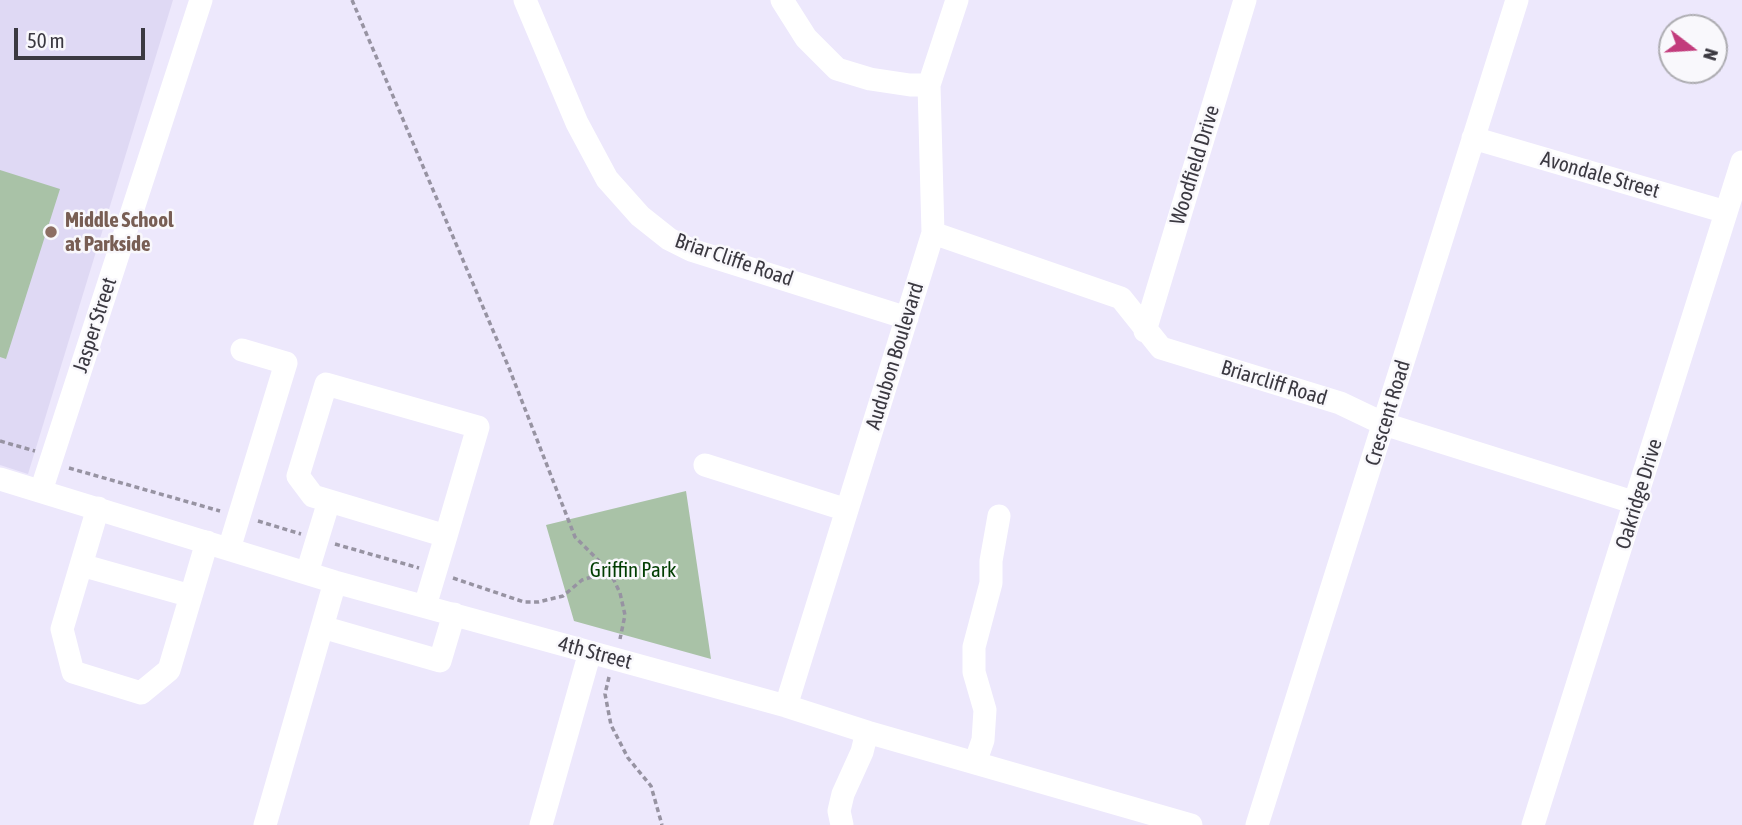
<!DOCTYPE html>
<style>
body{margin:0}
#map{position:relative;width:1742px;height:825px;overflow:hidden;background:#ede8fc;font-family:"Asap Condensed",sans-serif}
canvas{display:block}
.north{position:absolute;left:1658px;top:14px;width:70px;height:70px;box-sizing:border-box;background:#f9f8fc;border:2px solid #adacb1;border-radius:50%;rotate:107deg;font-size:19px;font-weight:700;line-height:28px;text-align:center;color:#3b3941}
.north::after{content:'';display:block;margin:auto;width:24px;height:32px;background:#c23b7c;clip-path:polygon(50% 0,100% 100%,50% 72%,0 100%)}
.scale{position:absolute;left:14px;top:28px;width:131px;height:32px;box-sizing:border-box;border:4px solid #3b3941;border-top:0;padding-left:9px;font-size:21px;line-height:24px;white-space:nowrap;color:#3b3941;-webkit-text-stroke:5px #f9f8fc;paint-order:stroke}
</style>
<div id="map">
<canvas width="1742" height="825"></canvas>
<div class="north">N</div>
<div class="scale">50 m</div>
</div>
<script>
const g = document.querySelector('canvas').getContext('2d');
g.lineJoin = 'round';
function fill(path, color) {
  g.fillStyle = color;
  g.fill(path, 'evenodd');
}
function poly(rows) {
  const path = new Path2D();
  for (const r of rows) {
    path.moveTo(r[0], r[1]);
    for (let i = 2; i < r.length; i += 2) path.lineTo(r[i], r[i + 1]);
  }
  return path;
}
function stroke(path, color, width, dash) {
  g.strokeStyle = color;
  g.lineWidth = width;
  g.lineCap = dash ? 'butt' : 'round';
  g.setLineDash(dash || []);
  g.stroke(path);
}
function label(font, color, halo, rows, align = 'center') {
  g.font = font + ' "Asap Condensed",sans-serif';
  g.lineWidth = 5;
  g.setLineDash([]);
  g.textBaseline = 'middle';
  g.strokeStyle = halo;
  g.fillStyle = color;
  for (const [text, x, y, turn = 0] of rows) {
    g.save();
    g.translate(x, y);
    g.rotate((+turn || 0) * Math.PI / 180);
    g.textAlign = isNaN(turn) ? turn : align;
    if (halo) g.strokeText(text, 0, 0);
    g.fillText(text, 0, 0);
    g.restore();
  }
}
const built = poly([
 [0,0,173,0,28,474,0,465]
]);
const green = poly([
 [0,170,60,189,6,359,0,357],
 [686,491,711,659,574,621,546,525]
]);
const path = poly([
 [352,0,509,368,575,537,610,572,620,593,625,615,620,639],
 [0,441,35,451],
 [69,468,220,511],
 [258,521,301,534],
 [335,544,419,568],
 [453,578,524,602,538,602,563,596,582,580,620,568,648,568],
 [609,677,605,694,611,725,628,758,651,786,662,825]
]);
const minor = poly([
 [525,0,577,123,607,179,640,216,669,239,691,250,907,318],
 [782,0,806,38,837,69,870,79,910,85,929,85],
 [1473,138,1726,212],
 [933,233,1121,298,1161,348,1340,403,1384,424,1636,503],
 [1145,331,1245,0],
 [705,465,847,510],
 [0,479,335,582,786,706,867,732,1191,825],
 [41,491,201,0],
 [98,508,62,629,73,672,141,693,169,670,207,542],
 [229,549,286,363,242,350],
 [81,565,191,596],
 [307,573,329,501],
 [425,606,446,536,478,427,326,384,298,476,313,496,446,536],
 [322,627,440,661,454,614],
 [786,706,933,233,929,85,957,0],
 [975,763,983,740,985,710,974,672,974,647,991,583,991,561,999,516],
 [265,825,335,582],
 [541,825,590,652],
 [842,825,839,811,843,794,862,752,867,732],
 [1257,825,1517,0],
 [1533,825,1742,162]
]);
const markers = [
 [51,232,7,"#8d6e63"]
];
const streetNames = [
 ["Woodfield Drive",1195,165,-73],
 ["Avondale Street",1600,175,16],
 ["Briar Cliffe Road",734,260,19],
 ["Jasper Street",95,325,-72],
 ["Audubon Boulevard",895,356,-73],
 ["Briarcliff Road",1274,383,17],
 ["Crescent Road",1388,413,-73],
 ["Oakridge Drive",1639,494,-73],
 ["4th Street",595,653,15]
];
const educationNames = [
 ["Middle School",65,220],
 ["at Parkside",65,244]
];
const parkNames = [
 ["Griffin Park",633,570]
];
fill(built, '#dfd9f4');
fill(green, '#a9c2a7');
stroke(path, '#9793a2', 3.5, [5, 3.5]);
stroke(minor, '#fff', 23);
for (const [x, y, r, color] of markers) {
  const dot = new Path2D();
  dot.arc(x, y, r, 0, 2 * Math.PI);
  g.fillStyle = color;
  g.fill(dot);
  stroke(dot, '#f9f8fc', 2.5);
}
label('21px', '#3b3941', '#f9f8fc', streetNames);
label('bold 21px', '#785e54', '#f9f8fc', educationNames, 'left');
label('21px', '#003d01', '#f9f8fc', parkNames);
</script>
